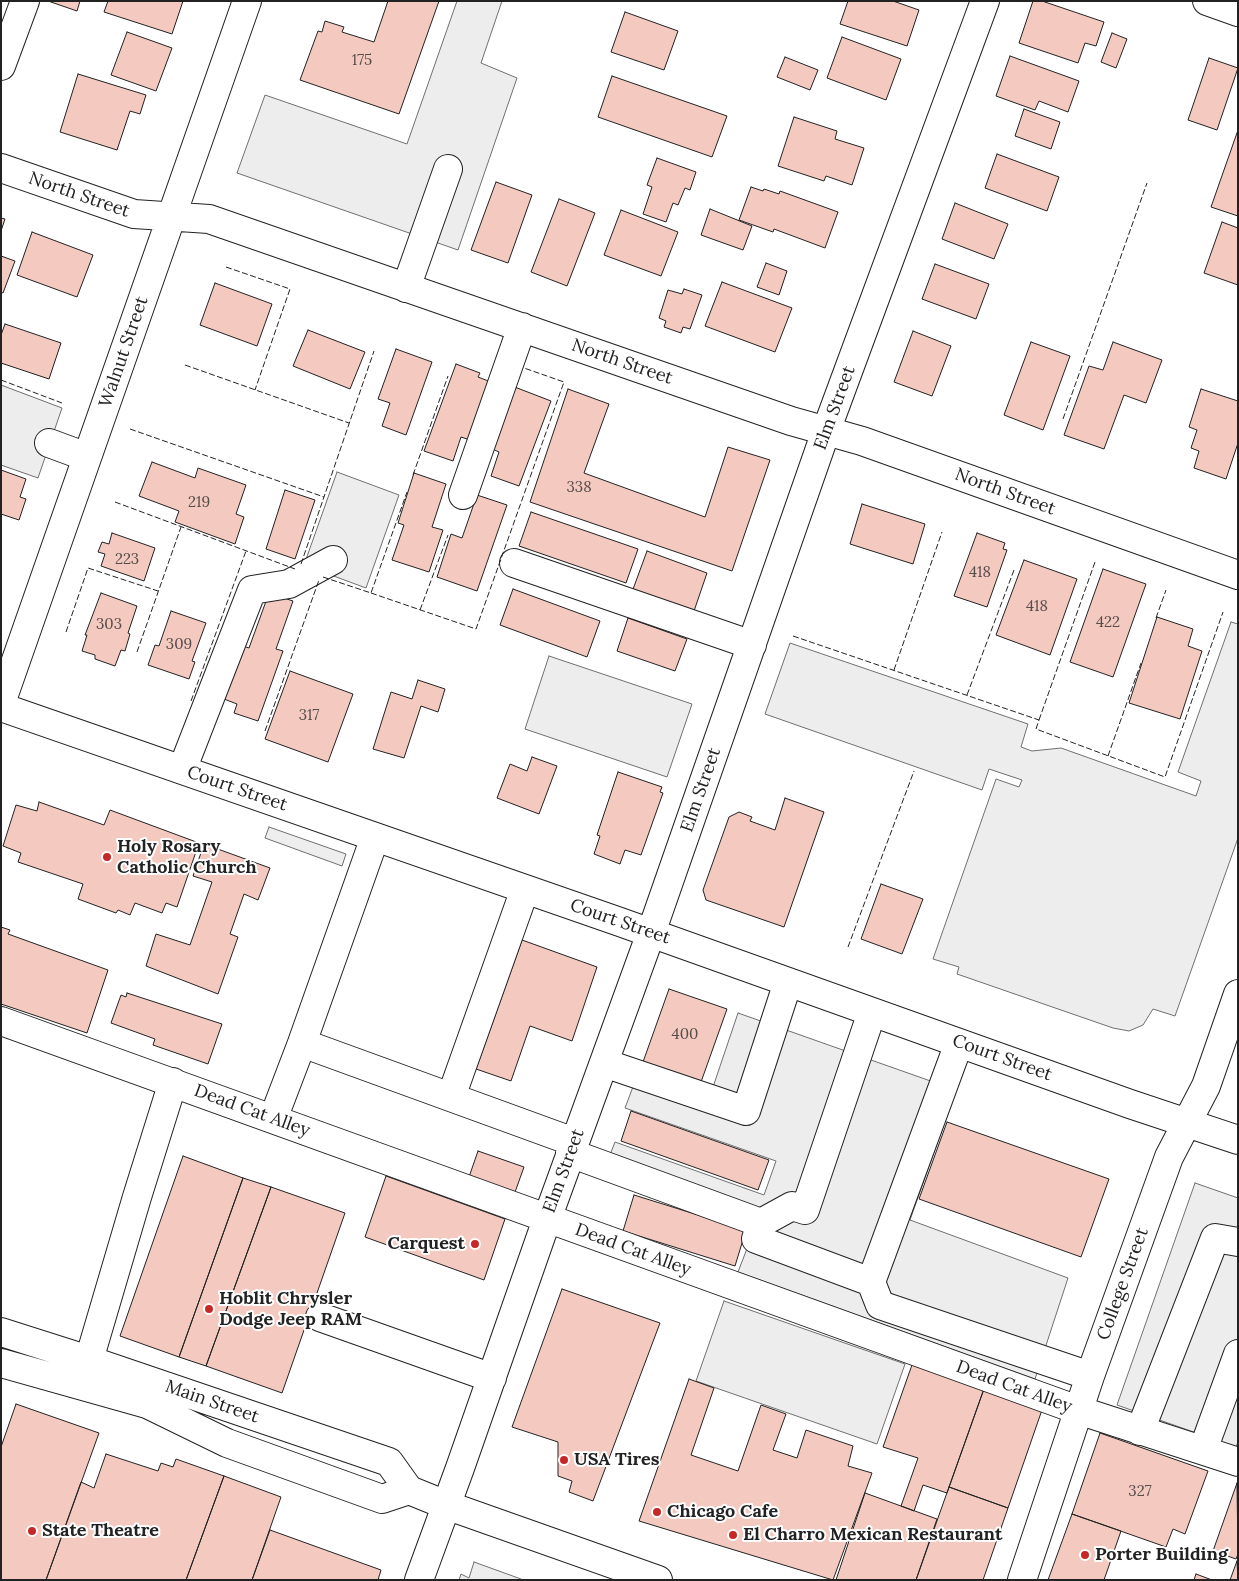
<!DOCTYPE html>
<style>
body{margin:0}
#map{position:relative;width:1239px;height:1581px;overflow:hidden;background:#fff;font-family:Lora,serif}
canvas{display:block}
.frame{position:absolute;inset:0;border:2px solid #222;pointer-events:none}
</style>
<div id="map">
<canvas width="1239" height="1581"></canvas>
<div class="frame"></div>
</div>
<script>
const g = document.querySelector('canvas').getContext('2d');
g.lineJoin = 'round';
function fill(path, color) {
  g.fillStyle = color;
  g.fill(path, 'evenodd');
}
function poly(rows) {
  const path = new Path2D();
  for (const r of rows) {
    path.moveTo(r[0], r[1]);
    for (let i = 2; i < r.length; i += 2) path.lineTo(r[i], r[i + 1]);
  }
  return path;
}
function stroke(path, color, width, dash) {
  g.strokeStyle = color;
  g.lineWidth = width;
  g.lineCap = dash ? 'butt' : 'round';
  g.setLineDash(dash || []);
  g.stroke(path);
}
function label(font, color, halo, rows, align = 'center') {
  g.font = font + ' Lora,serif';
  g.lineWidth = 4;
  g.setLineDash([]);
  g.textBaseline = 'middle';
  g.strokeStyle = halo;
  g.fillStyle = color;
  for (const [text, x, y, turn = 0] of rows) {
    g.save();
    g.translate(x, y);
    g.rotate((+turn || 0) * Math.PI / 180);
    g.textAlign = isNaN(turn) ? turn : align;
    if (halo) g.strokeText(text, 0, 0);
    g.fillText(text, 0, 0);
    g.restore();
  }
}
const green = poly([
 [269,827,346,854,342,866,265,838,269,827]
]);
const parking = poly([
 [457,1,502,1,481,63,517,78,458,250,237,173,265,95,407,144,457,1],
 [1,385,62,408,38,478,1,465,1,385],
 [337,472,399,495,366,588,304,565,337,472],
 [1231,622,1238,624,1238,838,1175,1016,1153,1009,1143,1025,1129,1031,1113,1028,957,974,959,967,933,959,996,779,1019,787,1022,780,989,769,982,790,765,714,790,643,1028,724,1021,747,1032,751,1061,748,1196,796,1201,781,1178,772,1231,622],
 [549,656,692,704,667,777,525,729,549,656],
 [738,1013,956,1090,910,1220,1068,1278,1035,1379,738,1272,753,1233,601,1178,615,1142,764,1195,776,1161,625,1108,642,1063,713,1087,738,1013],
 [1195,1183,1238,1198,1238,1442,1236,1447,1117,1405,1195,1183],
 [724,1301,905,1364,877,1444,696,1381,724,1301],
 [474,1562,521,1579,521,1580,459,1580,461,1574,469,1578,474,1562]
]);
const building = poly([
 [48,1,80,1,77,11,48,1],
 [108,1,183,1,172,34,104,12,108,1],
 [388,1,439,1,399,114,300,80,318,31,322,32,325,21,344,27,342,32,374,42,388,1],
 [848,1,893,1,919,10,907,46,840,24,848,1],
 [1033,1,1042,1,1104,22,1096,46,1085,43,1078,63,1019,43,1033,1],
 [625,12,678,31,664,70,611,52,625,12],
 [127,32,172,48,156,91,111,75,127,32],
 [1112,33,1127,39,1116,68,1101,62,1112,33],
 [842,37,901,59,886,100,827,78,842,37],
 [1010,56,1079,81,1068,112,1039,101,1035,110,996,96,1010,56],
 [785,57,818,70,810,90,777,77,785,57],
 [1209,58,1238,68,1217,130,1188,120,1209,58],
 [78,74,146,95,140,114,130,111,117,150,60,132,78,74],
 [612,76,727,116,712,157,598,117,612,76],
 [1024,109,1060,122,1051,149,1015,136,1024,109],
 [794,117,837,131,835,139,864,148,852,185,826,176,824,181,778,166,794,117],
 [1238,130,1238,216,1211,207,1238,130],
 [997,154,1059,177,1047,211,985,188,997,154],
 [657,158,696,172,690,190,685,188,678,205,673,203,666,222,643,214,652,187,647,185,657,158],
 [496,182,532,195,508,263,471,250,496,182],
 [751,187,763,191,764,189,779,194,780,191,838,212,825,248,774,229,773,232,739,220,751,187],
 [559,199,595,213,567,286,531,272,559,199],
 [955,203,1008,224,994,259,942,239,955,203],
 [710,209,752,226,743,250,701,235,710,209],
 [621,210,678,232,661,276,604,255,621,210],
 [1,218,5,219,1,231,1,218],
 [1222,222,1238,228,1238,285,1204,273,1222,222],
 [32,232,93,255,77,297,17,275,32,232],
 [1,256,15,261,3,293,1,292,1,256],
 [766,263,787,271,779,295,757,287,766,263],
 [935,264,989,284,976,319,922,299,935,264],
 [722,282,792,308,775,352,705,326,722,282],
 [215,283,272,304,257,346,200,325,215,283],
 [684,289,702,295,690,329,683,327,681,333,664,327,666,321,659,318,668,290,682,294,684,289],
 [5,324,61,343,49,379,1,363,1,335,5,324],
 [308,330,365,352,350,389,293,366,308,330],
 [913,331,951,346,932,396,894,382,913,331],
 [1031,342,1070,356,1043,430,1004,415,1031,342],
 [1113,342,1162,360,1146,403,1124,395,1104,449,1064,435,1089,366,1103,370,1113,342],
 [396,349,432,362,406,435,382,426,390,403,378,399,396,349],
 [456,364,480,373,478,377,491,382,470,440,461,437,453,461,424,451,456,364],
 [512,386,551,401,519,486,491,476,499,452,490,448,512,386],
 [568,389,609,404,584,473,705,517,728,447,770,460,732,571,530,502,568,389],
 [1201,389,1238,401,1238,443,1226,479,1194,468,1199,451,1191,448,1197,430,1189,427,1201,389],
 [152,462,195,478,198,468,246,485,236,514,244,517,235,544,175,522,179,511,139,496,152,462],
 [1,470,26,479,20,497,26,499,19,520,1,514,1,470],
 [414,473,446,484,432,527,443,530,429,572,392,560,404,525,398,523,414,473],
 [285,490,315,500,295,559,266,549,285,490],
 [477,495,507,505,477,591,437,577,451,534,462,538,477,495],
 [862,504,925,524,913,564,850,544,862,504],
 [531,512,638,549,626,583,519,546,531,512],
 [112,533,155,548,144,581,101,566,105,554,98,552,102,542,109,544,112,533],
 [977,533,1005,543,1003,549,1007,550,987,607,954,596,977,533],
 [647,551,707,573,693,614,632,592,647,551],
 [1024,560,1077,579,1050,655,996,635,1024,560],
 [1103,569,1146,584,1113,677,1070,662,1103,569],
 [513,589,600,621,587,657,500,625,513,589],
 [101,593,137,606,128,633,130,634,125,651,121,650,115,666,95,659,95,655,82,651,87,635,85,635,101,593],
 [269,593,293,601,276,649,283,651,258,721,234,713,237,704,224,699,243,646,249,648,269,593],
 [171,611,206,623,192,661,195,662,189,679,148,665,155,645,159,646,171,611],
 [1157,617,1193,629,1188,646,1202,651,1180,719,1129,703,1157,617],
 [628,618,687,639,675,671,617,651,628,618],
 [290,671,353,694,328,762,265,739,290,671],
 [418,680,445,689,438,712,421,706,404,758,373,749,391,692,412,699,418,680],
 [532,757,557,766,539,814,497,798,510,764,527,771,532,757],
 [618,772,662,787,660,792,663,793,641,855,625,850,620,864,594,854,600,836,597,835,618,772],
 [785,798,824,812,784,927,706,900,703,890,729,817,739,812,752,817,750,821,775,830,785,798],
 [39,802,104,825,110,810,199,843,177,907,166,903,162,913,135,903,130,915,118,910,116,913,78,899,83,884,18,862,21,853,3,846,16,805,37,811,39,802],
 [204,844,270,868,258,900,244,894,230,934,238,937,218,994,146,966,156,934,190,945,212,882,193,876,204,844],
 [881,884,923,899,902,954,861,939,881,884],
 [1,927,10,930,8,934,108,970,87,1033,1,1004,1,927],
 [522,940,597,967,572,1041,530,1026,511,1081,476,1069,522,940],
 [669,989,727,1009,701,1082,643,1062,669,989],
 [127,993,222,1024,208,1064,153,1045,155,1039,111,1023,121,995,126,997,127,993],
 [631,1111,769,1160,758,1190,621,1141,631,1111],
 [947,1122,1109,1179,1081,1257,919,1199,947,1122],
 [478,1151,524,1167,514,1195,469,1177,478,1151],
 [183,1156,243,1178,179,1357,120,1336,183,1156],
 [386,1176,505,1219,484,1280,365,1237,386,1176],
 [243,1178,271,1187,206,1366,179,1357,243,1178],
 [271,1187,345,1213,282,1393,206,1366,271,1187],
 [634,1195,746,1230,735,1266,623,1231,634,1195],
 [562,1289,660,1323,593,1501,569,1492,572,1481,558,1476,558,1442,512,1427,562,1289],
 [913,1362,985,1386,947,1493,923,1485,914,1511,901,1506,918,1458,883,1447,913,1362],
 [689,1379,714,1388,691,1455,738,1471,761,1405,786,1414,773,1450,797,1458,806,1430,853,1446,848,1466,872,1473,833,1580,639,1521,689,1379],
 [985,1386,1043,1407,1008,1508,949,1487,985,1386],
 [16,1404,99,1433,46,1580,1,1580,1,1447,16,1404],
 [1100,1433,1208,1471,1185,1534,1173,1529,1166,1547,1072,1514,1100,1433],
 [106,1454,158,1471,161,1463,173,1467,176,1459,224,1476,186,1580,46,1580,81,1482,94,1488,106,1454],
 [224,1476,281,1497,252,1580,186,1580,224,1476],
 [1237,1483,1238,1554,1236,1559,1213,1551,1237,1483],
 [949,1487,1008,1508,983,1580,916,1580,949,1487],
 [865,1493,937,1519,916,1580,836,1580,865,1493],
 [1072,1514,1121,1531,1104,1580,1048,1580,1072,1514],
 [270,1530,381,1570,378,1580,252,1580,270,1530],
 [1237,1561,1238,1580,1230,1580,1237,1561],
 [1196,1574,1212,1580,1194,1580,1196,1574]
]);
const minor = poly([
 [1207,1,1238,12],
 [1,66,25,1],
 [1,168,134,214,209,219,791,421,862,441,1238,575],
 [406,288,448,169],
 [49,443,87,457],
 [463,495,522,327],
 [514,563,752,645],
 [1,703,247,1],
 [1,707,620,922,1130,1104,1238,1140],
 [182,770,252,590,289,584,333,560],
 [1,1021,1078,1410,1238,1462],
 [302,1043,574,1142],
 [959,1043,871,1282,880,1305,1090,1376],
 [604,1063,746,1111,788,982],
 [451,1097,525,889],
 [273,1119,302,1043,375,837],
 [570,1153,761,1223],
 [871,1282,756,1239,761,1223,792,1206,805,1210,872,1012],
 [320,1317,492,1378],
 [89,1360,137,1197,173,1082],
 [1140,1431,1215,1238,1238,1242],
 [1203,1450,1238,1354],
 [419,1580,460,1468,547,1219,651,933,826,431,985,1],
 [1022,1580,1090,1376,1169,1157,1206,1086,1238,994]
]);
const major = poly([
 [1,1332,89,1360,389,1462,409,1490,446,1505,658,1580],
 [1,1363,147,1404,227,1443,382,1499,409,1490]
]);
const fence = poly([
 [226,267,290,289,255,390],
 [185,365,349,423],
 [1,380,62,403],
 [1063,419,1147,183],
 [130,429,324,497],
 [413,475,448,376],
 [115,502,295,569],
 [301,564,374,351],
 [323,577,371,593,407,492],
 [371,593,476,629,564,382,524,368],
 [420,610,448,535],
 [1156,618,1166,590],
 [66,632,88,568,158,591],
 [793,636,1039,720,1036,729,1165,777,1223,612],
 [137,652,181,527],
 [894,670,942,532],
 [967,695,1014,570],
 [191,701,246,551],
 [1039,720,1095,562],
 [265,731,319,580],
 [1108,756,1141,663],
 [848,947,914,771]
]);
const markers = [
 [107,857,5,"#c62828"],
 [475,1244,5,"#c62828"],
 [209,1309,5,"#c62828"],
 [564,1460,5,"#c62828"],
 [657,1512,5,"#c62828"],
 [32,1531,5,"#c62828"],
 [733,1535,5,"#c62828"],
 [1085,1555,5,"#c62828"]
];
const numberNames = [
 ["175",362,61],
 ["338",579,488],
 ["219",199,503],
 ["223",127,560],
 ["418",980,573],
 ["418",1037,607],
 ["422",1108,623],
 ["303",109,625],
 ["309",179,645],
 ["317",309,716],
 ["400",685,1035],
 ["327",1140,1492]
];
const streetNames = [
 ["North Street",79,195,19],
 ["Walnut Street",124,352,-71],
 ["North Street",622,362,19],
 ["Elm Street",835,408,-70],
 ["North Street",1005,492,20],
 ["Court Street",237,789,19],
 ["Elm Street",701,790,-71],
 ["Court Street",620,922,19],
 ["Court Street",1002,1058,20],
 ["Dead Cat Alley",252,1111,20],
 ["Elm Street",564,1171,-70],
 ["Dead Cat Alley",633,1250,20],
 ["College Street",1123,1284,-70],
 ["Dead Cat Alley",1014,1387,20],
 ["Main Street",212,1402,19]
];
const poiNames = [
 ["Holy Rosary",117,847],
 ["Catholic Church",117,868],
 ["Carquest",465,1244,"right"],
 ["Hoblit Chrysler",219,1299],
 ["Dodge Jeep RAM",219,1320],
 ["USA Tires",574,1460],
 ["Chicago Cafe",667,1512],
 ["State Theatre",42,1531],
 ["El Charro Mexican Restaurant",743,1535],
 ["Porter Building",1095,1555]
];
fill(green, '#eee');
stroke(green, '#6f6f6f', 1);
fill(parking, '#ededed');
stroke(parking, '#6f6f6f', 1);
fill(building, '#f3c9c0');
stroke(building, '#222', 1);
stroke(minor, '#222', 30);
stroke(major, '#222', 30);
stroke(minor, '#fff', 28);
stroke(major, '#fff', 28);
stroke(fence, '#222', 1, [6, 2.5]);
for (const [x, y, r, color] of markers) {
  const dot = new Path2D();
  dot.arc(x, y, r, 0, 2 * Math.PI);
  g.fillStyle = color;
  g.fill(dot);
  stroke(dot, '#fff', 2);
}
label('15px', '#564c4a', null, numberNames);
label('18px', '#222', '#fff', streetNames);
label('bold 18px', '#222', '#fff', poiNames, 'left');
</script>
